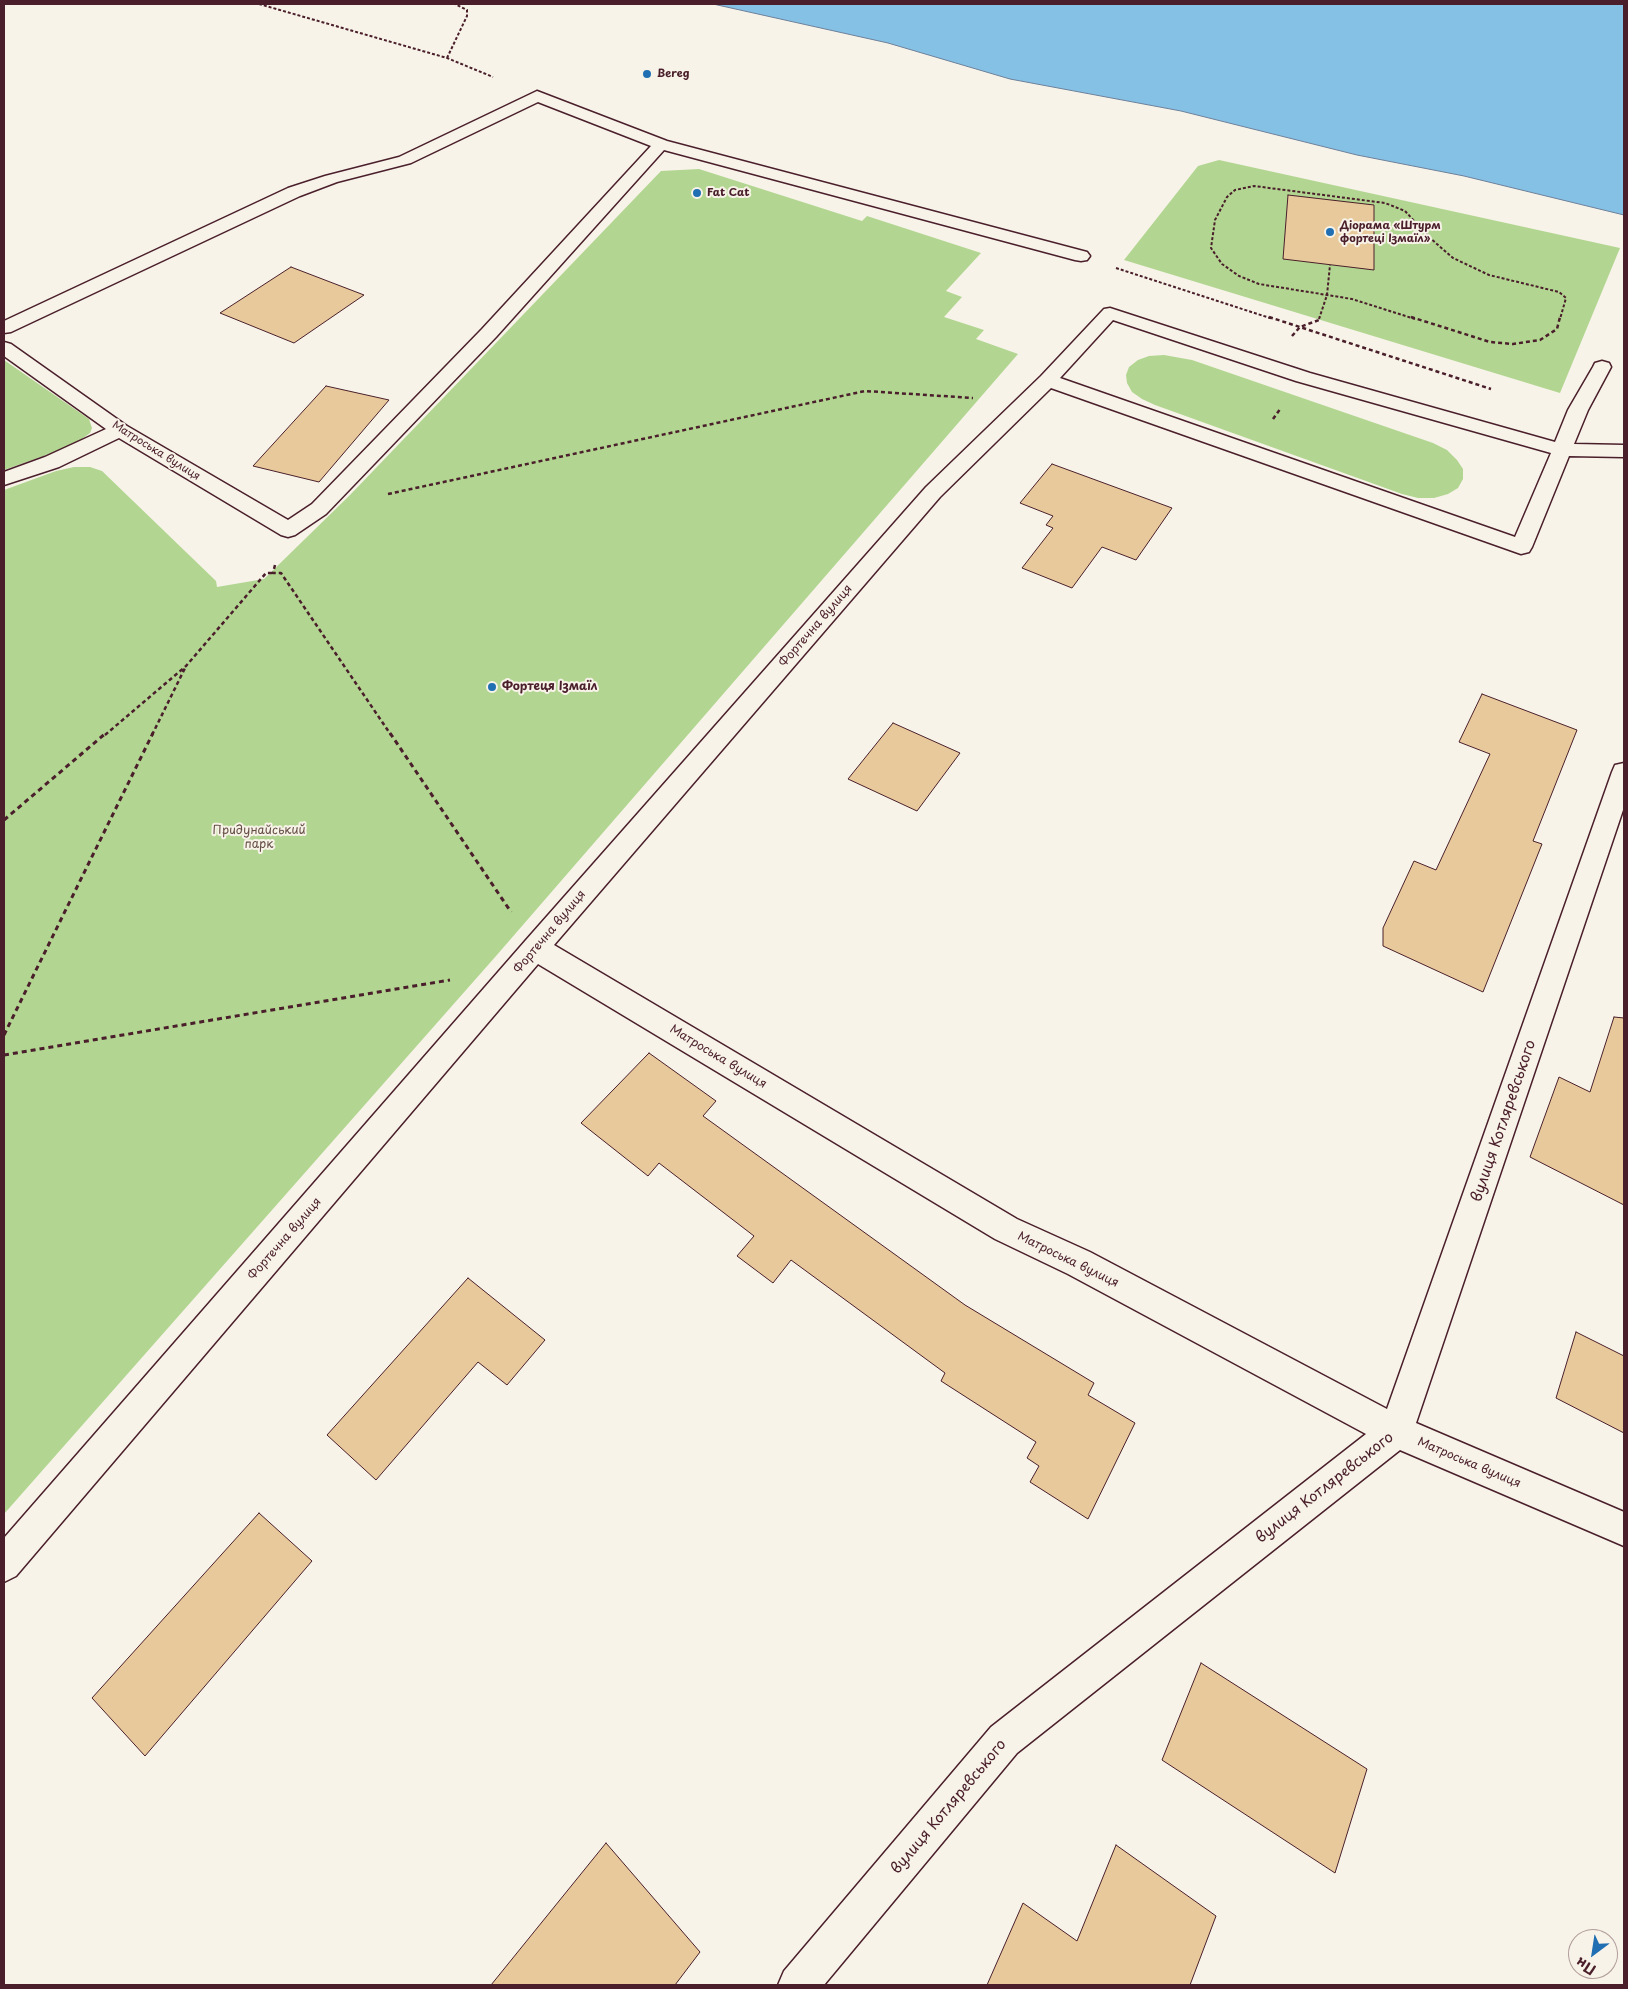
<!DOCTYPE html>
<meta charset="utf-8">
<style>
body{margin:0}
#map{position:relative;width:1628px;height:1989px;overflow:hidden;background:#f7f3e8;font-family:"Playpen Sans",sans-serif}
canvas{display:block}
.frame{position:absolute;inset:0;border:5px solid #4a1f2b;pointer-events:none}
.north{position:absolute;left:1568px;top:1929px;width:50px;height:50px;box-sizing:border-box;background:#f7f3e8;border:1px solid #b29e9c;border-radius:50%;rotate:211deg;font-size:14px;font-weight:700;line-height:20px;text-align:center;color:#4a1f2b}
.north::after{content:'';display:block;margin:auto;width:18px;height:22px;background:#1f6fb2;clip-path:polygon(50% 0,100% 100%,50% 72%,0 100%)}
</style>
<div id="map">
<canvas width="1628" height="1989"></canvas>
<div class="frame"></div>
<div class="north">Пн</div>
</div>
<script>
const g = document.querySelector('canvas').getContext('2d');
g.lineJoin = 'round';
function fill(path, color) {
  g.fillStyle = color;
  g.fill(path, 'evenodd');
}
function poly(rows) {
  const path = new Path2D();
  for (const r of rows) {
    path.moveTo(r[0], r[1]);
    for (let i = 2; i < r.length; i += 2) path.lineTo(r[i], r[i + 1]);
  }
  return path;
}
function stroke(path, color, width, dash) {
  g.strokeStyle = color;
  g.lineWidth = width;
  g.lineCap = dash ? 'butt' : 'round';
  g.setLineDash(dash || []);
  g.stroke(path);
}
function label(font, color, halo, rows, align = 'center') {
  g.font = font + ' "Playpen Sans",sans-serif';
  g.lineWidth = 4;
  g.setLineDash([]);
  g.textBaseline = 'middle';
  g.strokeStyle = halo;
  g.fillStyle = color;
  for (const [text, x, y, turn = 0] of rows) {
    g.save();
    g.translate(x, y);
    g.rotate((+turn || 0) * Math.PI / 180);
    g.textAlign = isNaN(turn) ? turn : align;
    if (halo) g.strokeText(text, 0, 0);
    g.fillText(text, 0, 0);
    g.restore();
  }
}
const green = poly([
 [1219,160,1620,248,1560,393,1124,260,1198,166],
 [699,169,862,221,867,216,981,253,946,291,962,297,944,317,984,330,976,339,1018,354,496,956,4,1514,4,490,56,471,74,467,90,467,102,471,216,581,217,587,264,579,350,495,661,171],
 [1164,355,1192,360,1433,443,1447,450,1457,460,1463,469,1463,479,1458,488,1448,494,1434,498,1418,498,1402,494,1155,405,1142,399,1132,392,1127,383,1126,375,1129,367,1138,360,1149,356],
 [4,360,89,419,92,428,90,433,72,446,4,470]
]);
const water = poly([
 [713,4,1624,4,1624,215,1464,176,1357,155,1181,111,1010,79,888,43,713,4]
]);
const building = poly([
 [1288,195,1374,205,1374,270,1283,259,1288,195],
 [291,267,364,295,294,343,220,313,291,267],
 [326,386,389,400,319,482,253,466,326,386],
 [1052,464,1172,508,1136,560,1102,547,1072,588,1022,568,1053,528,1046,525,1053,516,1020,503,1052,464],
 [1482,694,1577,730,1533,841,1542,844,1483,992,1383,946,1383,928,1414,861,1436,870,1490,754,1459,742,1482,694],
 [893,723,960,753,917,811,848,779,893,723],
 [1614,1017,1624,1018,1624,1205,1530,1157,1559,1077,1590,1092,1614,1017],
 [649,1053,716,1101,703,1116,965,1305,1094,1383,1088,1395,1135,1423,1088,1519,1030,1482,1039,1466,1027,1458,1036,1442,941,1381,945,1373,791,1260,773,1283,737,1256,754,1236,659,1163,648,1176,581,1123,649,1053],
 [468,1278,545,1340,507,1385,478,1362,376,1480,327,1435,468,1278],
 [1576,1332,1624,1356,1624,1433,1556,1398,1576,1332],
 [259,1513,312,1561,145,1756,92,1698,259,1513],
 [1201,1663,1367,1769,1335,1873,1162,1760,1201,1663],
 [606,1843,700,1952,675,1985,491,1985,606,1843],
 [1116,1845,1216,1916,1190,1985,987,1985,1023,1903,1077,1941,1116,1845]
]);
const pathFar2 = poly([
 [259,4,447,58,493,77],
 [447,58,467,16,467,10,455,4],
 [1116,268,1273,319],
 [1319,319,1327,295,1330,265],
 [1415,319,1352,299,1259,284,1239,276,1222,264,1211,248,1215,220,1227,197,1235,190,1254,186,1385,203,1405,211,1430,238,1453,258,1489,275,1559,292,1566,298,1560,319]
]);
const pathFar1 = poly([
 [1269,317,1491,389],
 [1411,317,1490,342,1513,344,1540,340,1557,329,1560,317],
 [1292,336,1300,327,1319,320,1320,317],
 [1273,419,1281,408],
 [388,494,865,391,973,398],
 [275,565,273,573,281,573,391,735],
 [105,735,186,666,266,573,273,573],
 [152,735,186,666]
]);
const path = poly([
 [390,733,511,912],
 [4,820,106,733],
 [4,1035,153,733],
 [4,1055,450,980]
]);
const minor = poly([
 [537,91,667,141,1087,252,1090,256,1087,260,1081,261,1075,260,664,150,496,337,326,514,295,535,288,537,281,535,119,438,59,467,4,485,4,472,45,457,106,429,4,356,4,342,11,344,127,426,288,520,312,504,482,329,651,146,538,102,411,163,337,182,300,196,11,332,4,333,4,321,288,188,325,176,399,157,537,91],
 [1110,308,1310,373,1555,442,1568,410,1593,367,1595,363,1602,361,1609,363,1611,367,1588,410,1574,444,1624,445,1624,457,1569,456,1532,547,1529,552,1521,554,1051,388,940,497,554,945,1017,1219,1090,1252,1387,1409,1612,772,1615,765,1624,763,1624,807,1416,1423,1624,1512,1624,1546,1400,1450,1017,1753,824,1985,778,1985,784,1971,991,1727,1366,1434,1068,1274,995,1239,538,964,16,1576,4,1582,4,1538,526,940,926,487,1041,376,1104,309,1110,308],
 [1113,320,1296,381,1551,453,1515,537,1060,378,1113,320]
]);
const markers = [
 [647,74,5,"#1f6fb2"],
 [697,193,5,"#1f6fb2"],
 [1330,232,5,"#1f6fb2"],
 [492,687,5,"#1f6fb2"]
];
const farPoinames = [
 ["Bereg",657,74],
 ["Fat Cat",707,193],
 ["Діорама «Штурм",1340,226],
 ["фортеці Ізмаїл»",1340,239]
];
const farStreetnames = [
 ["Матроська вулиця",156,451,32]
];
const streetNames = [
 ["Фортечна вулиця",816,626,-49],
 ["Фортечна вулиця",550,932,-50],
 ["Матроська вулиця",718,1057,31],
 ["Фортечна вулиця",285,1239,-49],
 ["Матроська вулиця",1068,1260,26],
 ["Матроська вулиця",1469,1463,23]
];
const poiNames = [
 ["Фортеця Ізмаїл",502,687]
];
const parkNames = [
 ["Придунайський",259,831],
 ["парк",259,845]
];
const nearStreetnames = [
 ["вулиця Котляревського",1504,1121,-71],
 ["вулиця Котляревського",1325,1488,-38],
 ["вулиця Котляревського",949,1807,-50]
];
fill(green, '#b2d691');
fill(water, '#85c1e5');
stroke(water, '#6d809b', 1);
fill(building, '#e8c99b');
stroke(building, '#4a1f2b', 1);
stroke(minor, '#4a1f2b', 3);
stroke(pathFar2, '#4a1f2b', 2, [3, 2]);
stroke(pathFar1, '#4a1f2b', 2.5, [4, 3]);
stroke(path, '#4a1f2b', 3, [5, 4]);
fill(minor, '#f7f3e8');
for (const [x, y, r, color] of markers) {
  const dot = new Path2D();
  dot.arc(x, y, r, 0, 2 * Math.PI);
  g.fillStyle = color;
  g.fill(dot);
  stroke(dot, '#f7f3e8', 2);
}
label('bold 11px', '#4a1f2b', '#f7f3e8', farPoinames, 'left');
label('11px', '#4a1f2b', '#f7f3e8', farStreetnames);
label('12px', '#4a1f2b', '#f7f3e8', streetNames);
label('bold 12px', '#4a1f2b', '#f7f3e8', poiNames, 'left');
label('12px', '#644d44', '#f7f3e8', parkNames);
label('15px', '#4a1f2b', '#f7f3e8', nearStreetnames);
</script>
